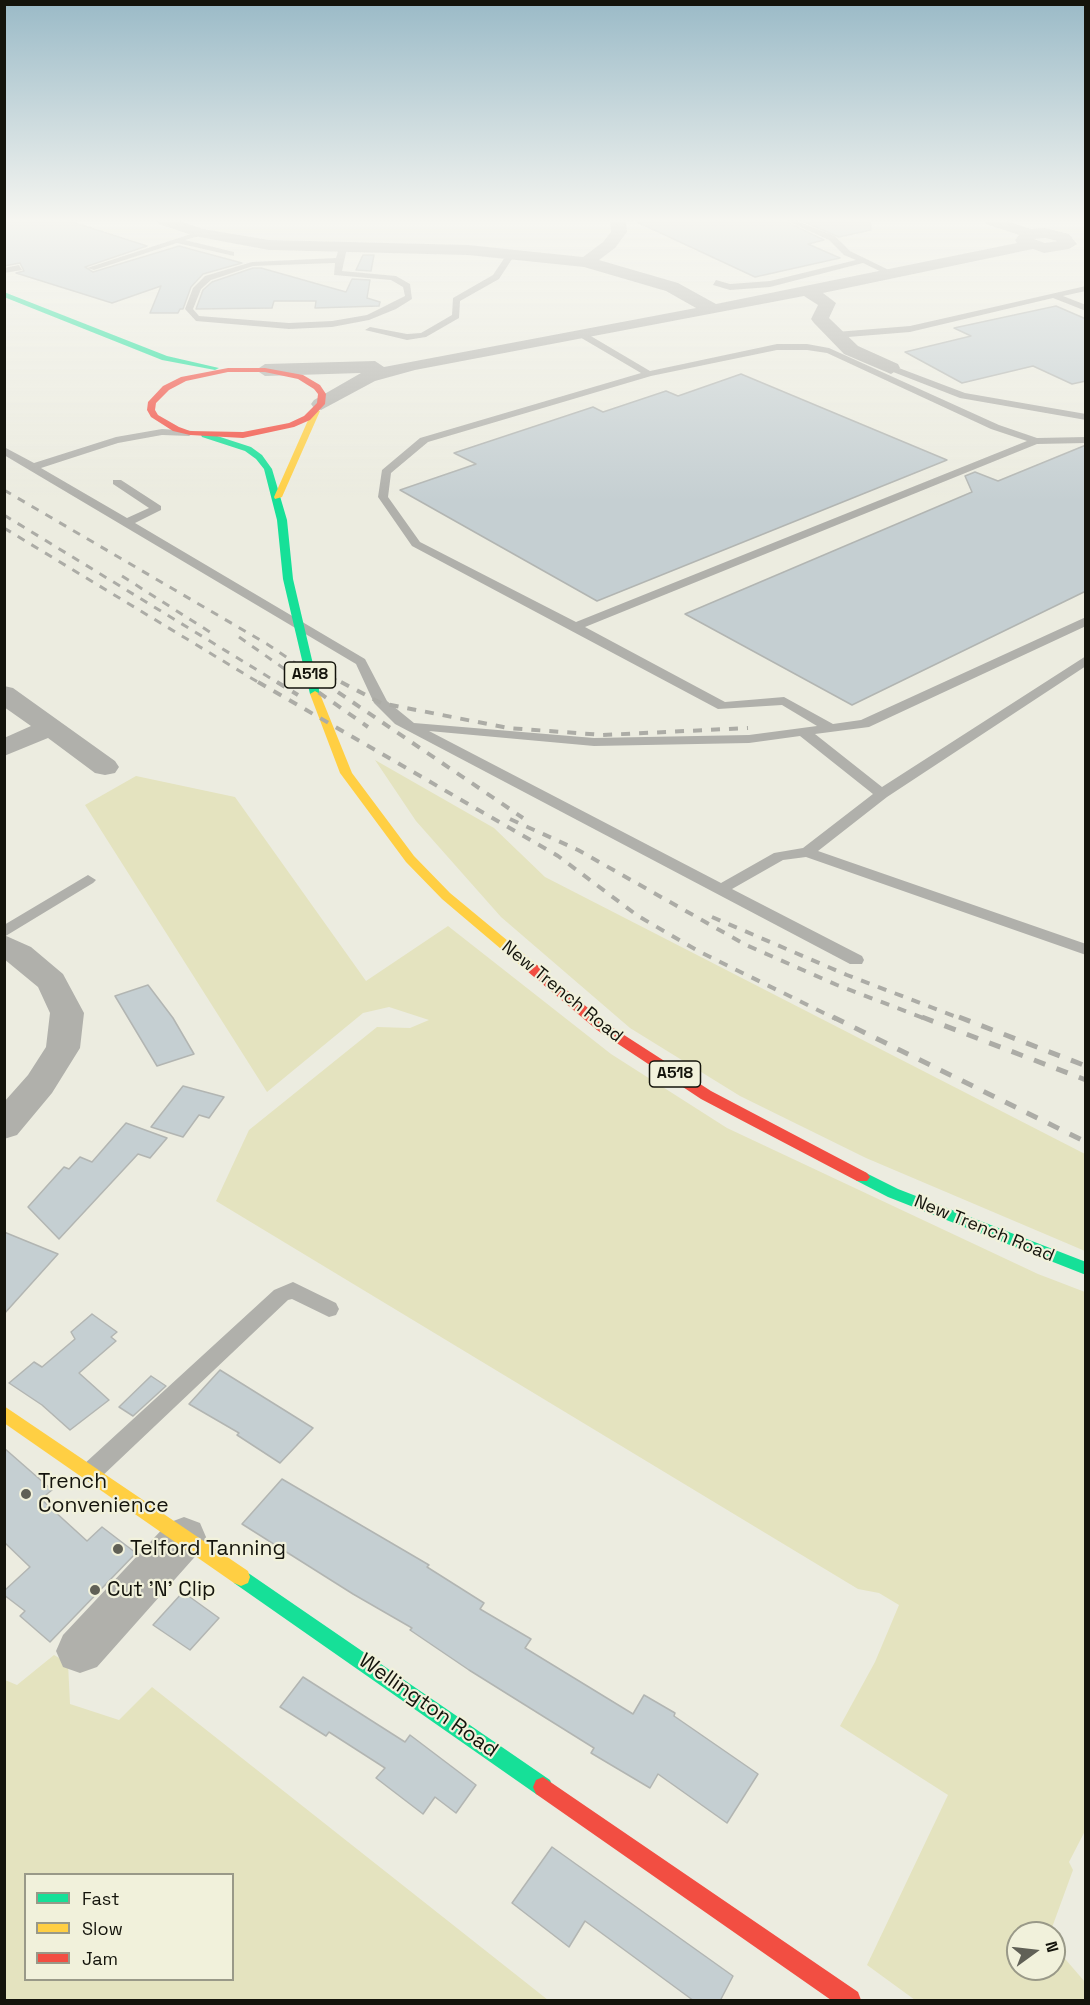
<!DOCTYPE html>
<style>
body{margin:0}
#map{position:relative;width:1090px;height:2005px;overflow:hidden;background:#ecece0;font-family:"Space Grotesk",sans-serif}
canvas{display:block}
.frame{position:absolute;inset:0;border:6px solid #14140c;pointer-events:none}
.legend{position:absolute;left:24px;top:1873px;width:210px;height:108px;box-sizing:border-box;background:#f1f1db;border:2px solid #998;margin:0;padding:8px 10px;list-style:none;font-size:18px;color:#14140c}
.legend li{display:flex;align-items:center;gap:12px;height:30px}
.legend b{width:30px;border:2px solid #998}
.north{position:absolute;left:1006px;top:1921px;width:60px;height:60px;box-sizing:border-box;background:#f1f1db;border:2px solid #998;border-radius:50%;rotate:75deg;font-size:16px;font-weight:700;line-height:24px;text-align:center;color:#14140c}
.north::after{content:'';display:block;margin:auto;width:21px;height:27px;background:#606056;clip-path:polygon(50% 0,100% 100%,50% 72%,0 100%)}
</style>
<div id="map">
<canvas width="1090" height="2005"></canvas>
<div class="frame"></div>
<ul class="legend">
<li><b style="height:8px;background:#16e098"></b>Fast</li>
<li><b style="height:8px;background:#ffcf43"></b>Slow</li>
<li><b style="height:8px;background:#f24e42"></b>Jam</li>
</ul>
<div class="north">N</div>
</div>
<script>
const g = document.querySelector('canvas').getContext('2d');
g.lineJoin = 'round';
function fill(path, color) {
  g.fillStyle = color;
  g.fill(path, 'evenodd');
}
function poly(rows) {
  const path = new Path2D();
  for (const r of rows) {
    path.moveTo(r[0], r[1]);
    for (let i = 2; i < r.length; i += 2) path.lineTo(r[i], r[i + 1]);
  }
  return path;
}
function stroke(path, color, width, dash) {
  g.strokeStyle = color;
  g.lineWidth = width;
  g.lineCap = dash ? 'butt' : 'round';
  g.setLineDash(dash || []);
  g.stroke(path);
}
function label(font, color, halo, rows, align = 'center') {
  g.font = font + ' "Space Grotesk",sans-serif';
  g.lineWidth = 4.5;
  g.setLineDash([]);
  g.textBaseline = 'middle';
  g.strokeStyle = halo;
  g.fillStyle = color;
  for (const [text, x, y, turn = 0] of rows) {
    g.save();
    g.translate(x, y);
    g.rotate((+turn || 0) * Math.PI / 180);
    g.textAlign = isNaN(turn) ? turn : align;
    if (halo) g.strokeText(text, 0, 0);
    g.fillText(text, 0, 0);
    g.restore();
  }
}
const green = poly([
 [375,760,494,828,545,877,1085,1154,1085,1251,866,1158,740,1096,630,1028,501,917,416,821],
 [136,776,235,797,366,981,448,926,611,1054,727,1128,1038,1274,1085,1292,1085,1831,1069,1862,1073,1870,1050,1933,1018,1933,1018,1969,1054,1969,1054,1946,1085,1982,1085,2000,915,2000,867,1965,948,1795,840,1726,875,1662,899,1605,879,1593,858,1589,216,1201,249,1130,377,1027,410,1028,429,1020,389,1007,363,1013,267,1092,85,805],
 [54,1655,68,1663,70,1704,119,1720,152,1687,548,2000,5,2000,5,1680,17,1685],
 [26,1874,232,1874,232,1980,26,1980]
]);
const building = poly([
 [4,221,69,221,147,246,85,267,93,272,179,246,242,263,203,274,191,287,183,309,180,309,178,313,150,313,161,286,112,303,16,273,24,271,20,263,4,266,4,221],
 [635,221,785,221,824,240,808,244,840,258,755,277,635,221],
 [802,221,870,221,871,230,839,237,802,221],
 [363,255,374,255,371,271,356,270,363,255],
 [253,268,261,268,346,292,352,279,370,280,367,298,380,302,379,306,315,308,316,301,274,301,272,308,196,309,203,290,212,282,253,268],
 [1056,306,1086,319,1086,381,1072,384,1033,366,962,383,905,352,971,336,954,328,1056,306],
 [741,374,947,460,597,601,400,490,476,464,454,453,593,407,603,412,666,391,678,396,741,374],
 [1086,445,1086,591,852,705,685,614,972,492,965,476,975,472,998,481,1086,445],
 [148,985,173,1018,194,1054,157,1066,115,996,148,985],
 [183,1086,224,1097,209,1118,199,1115,183,1137,151,1127,183,1086],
 [126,1123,167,1138,150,1158,138,1154,59,1239,28,1207,64,1167,69,1169,80,1157,92,1162,126,1123],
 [4,1232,58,1254,4,1314,4,1232],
 [92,1314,117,1332,111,1337,116,1341,79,1373,109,1400,70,1430,42,1405,9,1383,34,1362,42,1367,75,1339,71,1332,92,1314],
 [220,1370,313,1428,280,1463,237,1435,239,1433,189,1404,220,1370],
 [151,1376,166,1386,133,1416,119,1407,151,1376],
 [4,1448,52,1490,41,1499,87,1541,102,1527,136,1553,50,1642,20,1616,25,1611,4,1595,4,1591,30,1567,4,1542,4,1448],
 [282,1479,429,1565,427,1567,484,1603,480,1609,531,1639,525,1648,633,1714,644,1695,675,1713,674,1716,758,1774,727,1823,658,1774,650,1788,591,1753,594,1748,469,1670,410,1630,412,1628,353,1594,242,1524,282,1479],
 [183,1592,219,1618,190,1650,153,1625,183,1592],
 [303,1677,405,1742,410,1735,476,1785,456,1813,435,1797,423,1814,376,1778,385,1768,329,1732,326,1736,280,1707,303,1677],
 [552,1847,733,1976,720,2001,694,2001,585,1921,569,1947,512,1903,552,1847]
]);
const lane = poly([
 [787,221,797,221,835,236,850,251,897,274,890,276,863,263,770,287,730,290,713,285,716,280,730,284,770,281,856,260,844,255,829,240,787,221],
 [200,231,203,235,185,240,234,252,234,256,177,243,94,270,87,268,200,231],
 [343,246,347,248,342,271,396,276,410,284,412,299,396,309,369,320,332,327,289,329,196,321,185,309,193,288,205,276,252,262,336,258,339,248,343,246],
 [335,263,334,275,391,280,403,287,405,296,367,315,332,321,289,323,199,316,193,309,201,289,211,280,253,266,335,263],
 [509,251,516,253,499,279,460,301,459,318,426,337,407,340,365,330,370,327,407,334,421,333,452,315,453,298,493,275,509,251],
 [19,265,22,270,4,273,4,268,19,265],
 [1086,286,1086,291,1063,296,1086,305,1086,311,1053,298,910,332,836,338,831,335,836,332,910,326,1086,286],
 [578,332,584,332,650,371,777,344,807,344,829,348,999,425,1037,438,1086,437,1086,443,1037,444,585,627,725,702,784,697,833,724,861,720,1086,617,1086,626,869,727,815,734,882,787,1086,656,1086,666,887,797,818,851,1086,944,1086,955,806,857,783,860,732,889,862,956,864,960,862,964,850,964,395,724,374,703,356,664,4,455,4,447,34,463,116,437,162,429,193,431,194,433,189,436,162,435,118,443,41,468,127,518,149,508,113,484,113,480,121,480,161,506,161,510,135,523,365,659,387,701,414,723,594,738,749,735,817,726,782,705,718,709,412,546,378,497,382,470,420,438,641,373,578,336,578,332],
 [777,350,807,350,827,353,991,429,1027,441,576,622,420,542,388,497,391,473,428,442,651,376,777,350],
 [429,731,594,746,749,743,800,736,873,794,803,848,774,853,721,883,429,731],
 [891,365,965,393,1086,414,1086,420,960,398,888,370,888,366,891,365],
 [88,875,96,880,93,883,4,937,4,925,88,875],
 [293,1282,336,1303,339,1309,336,1315,329,1317,292,1299,288,1300,99,1479,91,1481,83,1479,80,1472,83,1465,274,1290,293,1282]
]);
const street = poly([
 [157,221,179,221,203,229,269,240,468,245,583,257,603,242,611,232,610,221,626,221,627,232,615,248,599,260,678,283,716,304,1017,243,1015,240,1019,235,986,224,984,221,1006,221,1031,229,1045,228,1069,234,1077,244,1069,249,1044,253,1033,249,823,293,836,303,829,318,858,346,898,364,900,368,891,374,844,354,814,323,811,319,818,305,804,296,415,370,375,381,321,410,314,408,311,404,314,400,361,373,265,376,256,370,265,364,375,361,384,367,696,308,666,291,584,267,468,255,269,250,194,236,159,224,157,221],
 [1045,238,1057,241,1058,241,1045,243,1034,239,1045,238],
 [4,686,13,688,115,761,119,767,115,773,105,775,95,773,48,738,4,756,4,738,31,726,4,707,4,686],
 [4,935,31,947,63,974,84,1013,80,1048,52,1093,17,1135,4,1139,4,1102,28,1075,46,1047,50,1013,38,987,4,959,4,935],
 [184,1517,200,1523,206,1537,200,1551,97,1667,80,1673,63,1667,56,1651,63,1635,168,1523,184,1517]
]);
const fast = poly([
 [4,292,167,356,219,368,215,370,162,360,4,297,4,292],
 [205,432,251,447,262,455,272,469,287,520,293,579,320,694,319,696,315,697,310,694,283,579,277,520,264,469,256,459,245,451,202,437,201,435,205,432],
 [862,1171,898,1189,1086,1262,1086,1275,888,1197,857,1181,854,1177,857,1173,862,1171],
 [241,1568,550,1780,553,1787,550,1794,543,1797,536,1794,234,1583,232,1577,234,1571,241,1568]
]);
const slow = poly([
 [313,409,320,411,282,497,275,499,274,497,313,409],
 [315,691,320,694,352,773,414,856,450,893,537,965,539,968,537,971,527,971,442,899,406,862,340,773,310,694,315,691],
 [4,1406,248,1571,250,1577,248,1583,241,1586,234,1583,4,1423,4,1406]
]);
const jam = poly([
 [228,368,265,368,303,375,320,385,326,394,325,404,310,420,294,427,243,438,190,435,173,431,151,417,147,410,148,402,163,386,181,377,228,368],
 [228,372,265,372,298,379,314,389,318,394,317,403,304,416,289,423,243,432,190,431,179,427,158,415,155,410,156,403,169,390,186,381,228,372],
 [532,964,537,965,607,1024,711,1091,867,1173,870,1177,867,1181,857,1181,701,1099,597,1030,527,971,525,968,532,964],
 [543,1777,858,1992,861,2000,831,2000,536,1794,533,1787,536,1780,543,1777]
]);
const railFar2 = poly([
 [4,490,267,644,326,684],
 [4,515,280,684],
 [4,528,261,684],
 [122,576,213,634],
 [239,637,306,684],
 [315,669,344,684]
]);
const railFar1 = poly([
 [258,682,558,856,638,916,700,952,836,1019],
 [277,682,298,695],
 [304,682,368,727],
 [323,682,523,818],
 [341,682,381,703,508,728,603,735,748,728],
 [510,819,578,850,746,945,837,985,926,1019],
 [712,917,847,975,962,1019]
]);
const rail = poly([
 [833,1017,1086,1142],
 [922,1017,1086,1080],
 [959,1017,1086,1066]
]);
const markers = [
 [26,1494,6,"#606056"],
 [118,1549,6,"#606056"],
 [95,1590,6,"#606056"]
];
const shields = [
 [310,675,51],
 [675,1074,51]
];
const shieldNames = [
 ["A518",310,675],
 ["A518",675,1074]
];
const streetNames = [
 ["New Trench Road",562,992,39],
 ["New Trench Road",984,1229,22]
];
const nearPoinames = [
 ["Trench",38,1482],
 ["Convenience",38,1506],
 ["Telford Tanning",130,1549],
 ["Cut 'N' Clip",107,1590]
];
const nearStreetnames = [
 ["Wellington Road",428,1706,35]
];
fill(green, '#e4e3bf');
fill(building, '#c5cfd2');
stroke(building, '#b2b5b2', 1.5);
fill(lane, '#b0b0ab');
fill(street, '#b0b0ab');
fill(fast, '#16e098');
fill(slow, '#ffcf43');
fill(jam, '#f24e42');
stroke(railFar2, '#acaca6', 3, [8, 8]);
stroke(railFar1, '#acaca6', 4, [9, 9]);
stroke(rail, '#acaca6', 5, [12, 12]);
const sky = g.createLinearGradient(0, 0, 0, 501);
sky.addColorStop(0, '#9abac7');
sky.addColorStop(0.44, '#f6f6f1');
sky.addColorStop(1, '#f6f6f100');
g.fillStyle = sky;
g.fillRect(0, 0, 1090, 501);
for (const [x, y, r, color] of markers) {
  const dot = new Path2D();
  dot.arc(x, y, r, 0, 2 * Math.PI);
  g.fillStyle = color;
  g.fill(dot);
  stroke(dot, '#f1f1db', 2);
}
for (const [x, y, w] of shields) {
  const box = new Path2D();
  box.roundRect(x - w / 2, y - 13, w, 26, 4.5);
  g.fillStyle = '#f1f1db';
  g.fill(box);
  stroke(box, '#14140c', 1.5);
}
label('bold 16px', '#14140c', null, shieldNames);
label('18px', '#14140c', '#f1f1db', streetNames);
label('21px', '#14140c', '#f1f1db', nearPoinames, 'left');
label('21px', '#14140c', '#f1f1db', nearStreetnames);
</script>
